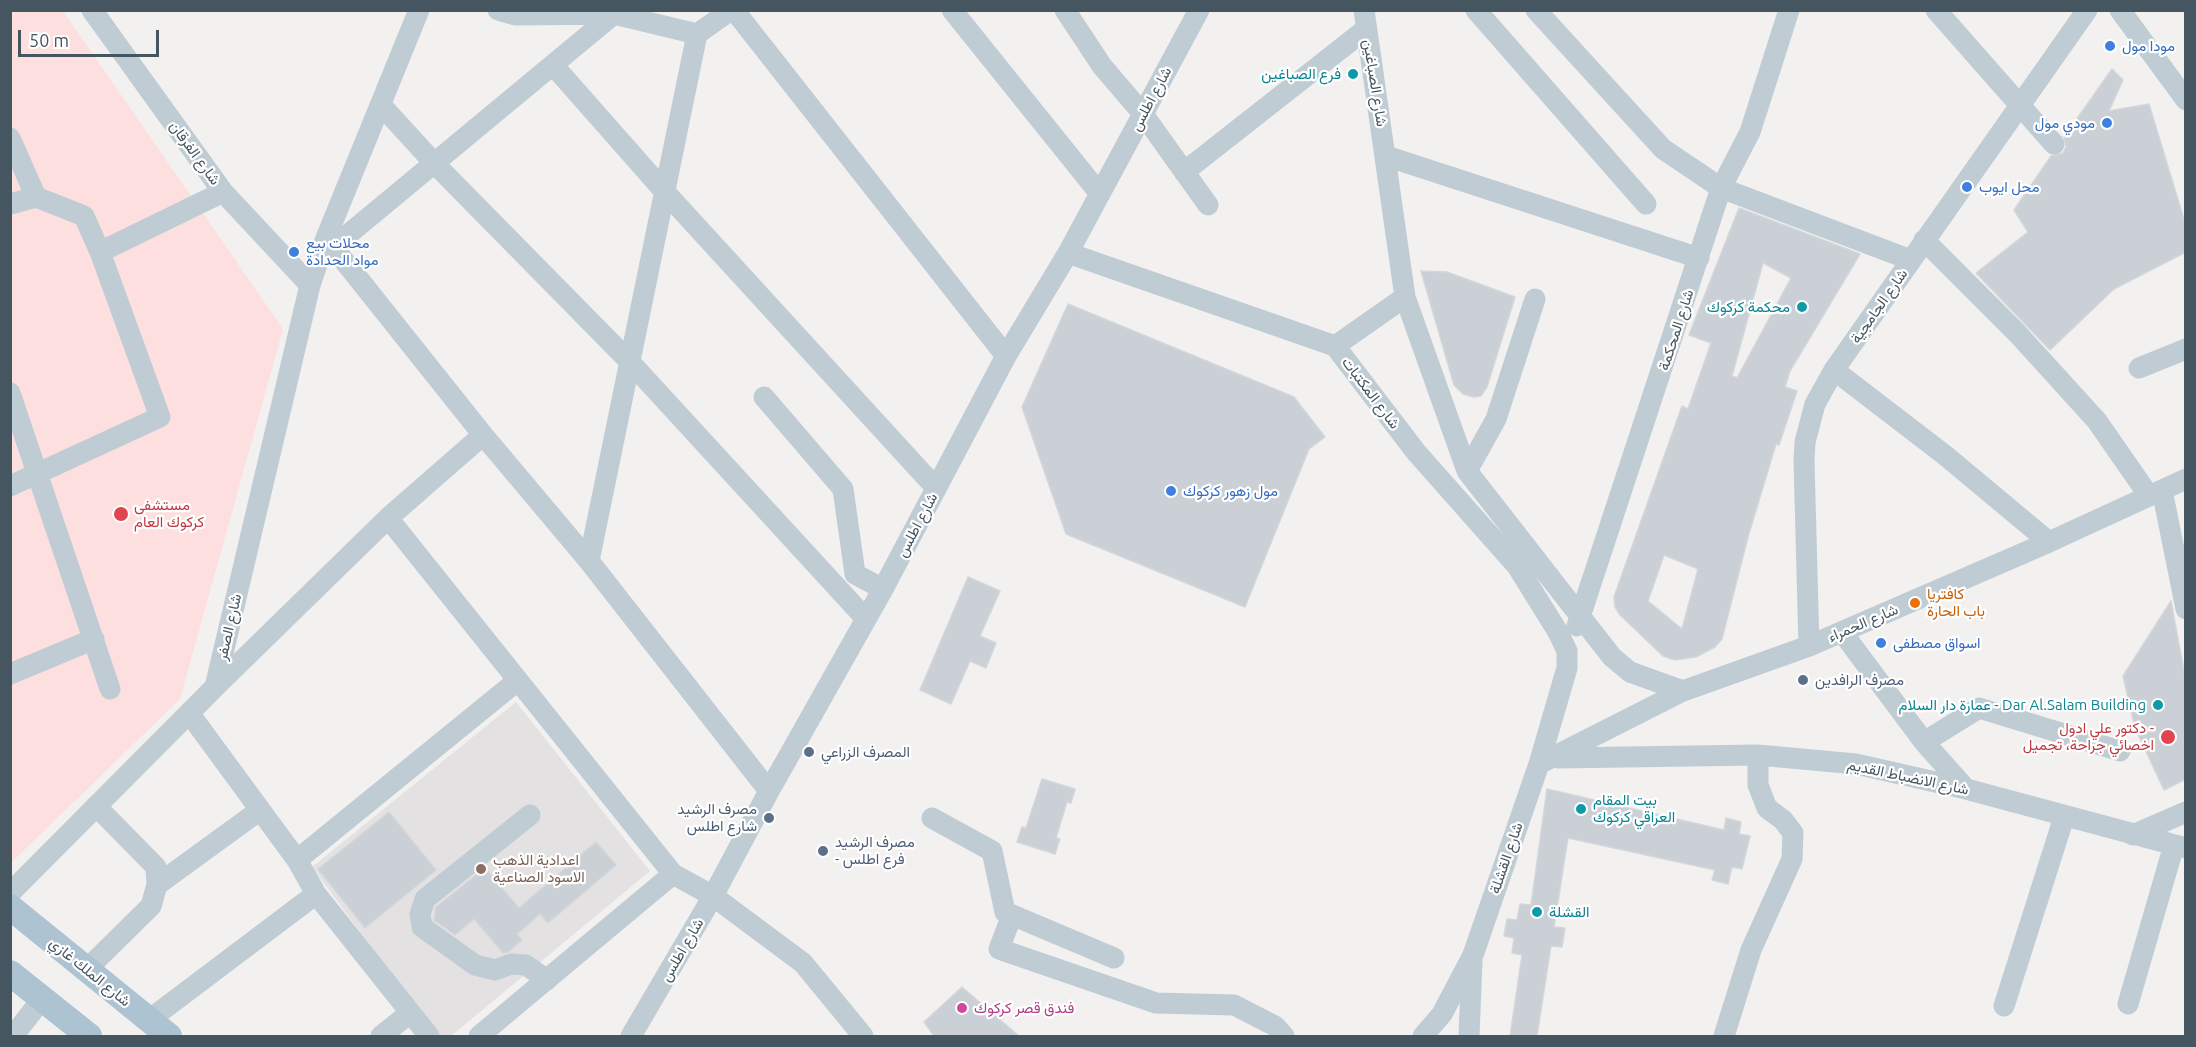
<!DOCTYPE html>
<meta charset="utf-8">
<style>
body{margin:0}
#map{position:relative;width:2196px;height:1047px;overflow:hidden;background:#f3f0f0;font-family:Ubuntu,sans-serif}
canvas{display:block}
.frame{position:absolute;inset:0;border:12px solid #465660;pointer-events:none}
.scale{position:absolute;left:18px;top:30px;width:141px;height:27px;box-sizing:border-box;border:3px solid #465660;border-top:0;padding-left:8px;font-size:18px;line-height:21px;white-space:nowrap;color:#465660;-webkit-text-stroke:4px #fff;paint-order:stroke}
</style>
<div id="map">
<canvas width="2196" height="1047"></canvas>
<div class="frame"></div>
<div class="scale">50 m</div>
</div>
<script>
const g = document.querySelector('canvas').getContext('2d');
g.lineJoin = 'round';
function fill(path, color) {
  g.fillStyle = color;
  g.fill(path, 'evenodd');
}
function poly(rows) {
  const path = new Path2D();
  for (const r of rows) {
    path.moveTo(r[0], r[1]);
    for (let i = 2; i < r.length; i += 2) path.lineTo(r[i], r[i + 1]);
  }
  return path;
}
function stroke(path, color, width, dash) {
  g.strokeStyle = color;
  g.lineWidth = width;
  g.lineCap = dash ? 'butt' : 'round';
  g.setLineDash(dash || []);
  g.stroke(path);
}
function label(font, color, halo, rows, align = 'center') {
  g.font = font + ' Ubuntu,Vazirmatn,sans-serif';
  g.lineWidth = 4.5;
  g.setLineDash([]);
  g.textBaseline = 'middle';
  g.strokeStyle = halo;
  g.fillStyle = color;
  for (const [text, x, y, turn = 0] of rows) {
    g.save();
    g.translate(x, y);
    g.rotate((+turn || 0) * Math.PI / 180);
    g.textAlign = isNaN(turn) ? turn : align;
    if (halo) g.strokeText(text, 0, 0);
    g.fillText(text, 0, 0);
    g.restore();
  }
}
const education = poly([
 [516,702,650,871,451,1036,437,1036,312,867]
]);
const medical = poly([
 [11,11,63,11,283,329,180,699,11,863]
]);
const building = poly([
 [2112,69,2123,80,2109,111,2149,104,2186,226,2186,252,2114,289,2050,350,1976,273,2028,232,2014,210,2051,156,2063,153,2066,147,2064,137,2112,69],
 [1739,208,1860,254,1790,371,1785,387,1797,391,1779,445,1776,444,1748,537,1722,639,1715,647,1696,657,1675,660,1663,656,1620,615,1615,607,1614,597,1682,406,1688,409,1711,343,1689,335,1739,208],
 [1763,263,1791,278,1737,378,1732,376,1763,263],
 [1664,555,1698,569,1682,629,1648,601,1664,555],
 [1421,271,1447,272,1515,297,1487,387,1481,396,1474,397,1463,394,1454,385,1421,271],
 [1068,304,1294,397,1325,437,1309,449,1245,607,1066,534,1022,407,1068,304],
 [968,577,1000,591,980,636,996,643,986,668,970,661,951,704,920,690,968,577],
 [2171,601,2186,682,2186,779,2164,790,2135,728,2123,676,2171,601],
 [1042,779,1075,789,1071,803,1067,802,1056,838,1060,839,1055,854,1017,842,1022,827,1026,828,1042,779],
 [1547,789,1724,830,1726,818,1741,822,1739,834,1750,836,1742,869,1732,867,1728,884,1712,880,1715,870,1568,838,1554,927,1565,928,1562,947,1551,946,1537,1036,1510,1036,1522,955,1512,953,1514,938,1504,936,1507,919,1517,920,1520,904,1531,905,1547,789],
 [389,812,436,870,365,928,318,869,389,812],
 [596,842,616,865,548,923,540,914,517,934,522,940,508,952,503,953,474,919,455,935,434,920,436,907,485,868,519,908,596,842],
 [962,987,970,994,1019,1036,934,1036,924,1022,962,987]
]);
const minor = poly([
 [92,10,223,192,310,285],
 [498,10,515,15,614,14,697,34,731,10],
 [734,10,1006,356],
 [952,10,1100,194],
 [1065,10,1102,66,1143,114,1208,205],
 [1364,10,1405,297,1467,471,1612,657,1630,672,1683,691],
 [1476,10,1646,204],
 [1536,10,1663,149,1721,188,1911,260],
 [1936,10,2054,144],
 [2120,10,2186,100],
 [553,65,665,192,936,488],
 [381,105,435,164,630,362,866,619],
 [10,138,36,197],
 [1386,156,1699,258],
 [1184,172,1366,29],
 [10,204,36,197,84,216,100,252,160,417,10,486],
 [326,238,483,435,589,561,769,791],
 [1924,240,2017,333,2097,421,2149,496],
 [333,247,614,14],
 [100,252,223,192],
 [1068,253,1335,346,1416,452,1517,566,1558,632,1567,651,1567,668,1539,764,1473,955,1442,1014,1423,1036],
 [1335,346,1405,297],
 [2139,368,2186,349],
 [1834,370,1946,456,2049,542],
 [10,393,110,689],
 [764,397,843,489,855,574,883,589],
 [1467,471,1496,419,1535,299],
 [2162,490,2186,609],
 [388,518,673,874,713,896,803,963,863,1036],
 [589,561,697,34],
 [1577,626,1721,188,1750,132,1789,10],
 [1842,632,1924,742,1966,789],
 [1809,646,1804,461,1805,442,1815,404,1834,370,2087,10],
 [10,674,94,639],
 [216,686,388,518,483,435],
 [189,713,297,860,316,894,429,1036],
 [1924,742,1979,708,2120,751],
 [1558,758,1758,755,1856,764,1966,789,2186,848],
 [1539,764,1683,691,1809,646,2049,542,2186,479],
 [530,815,425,899,420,914,422,927,475,965,495,970,511,964,526,965,547,980],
 [932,818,992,851,1005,912,1114,958],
 [2133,835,2186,812],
 [297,860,517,681],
 [157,885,260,810],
 [10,893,215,687,310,285,326,238,419,10],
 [1012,915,999,949,1156,1003,1234,1005,1275,1026,1284,1036],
 [87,969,151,906,157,885,156,867,96,806],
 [2128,1004,2174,845],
 [2004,1006,2064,817],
 [149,1020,316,894],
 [13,1036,42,999],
 [381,1036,410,1013],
 [479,1036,673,874],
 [631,1036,713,896,769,791,883,589,1006,356,1068,253,1199,10],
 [1469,1036,1472,961],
 [1724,1036,1751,950,1792,859,1793,833,1783,820,1767,808,1758,785,1758,755]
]);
const major = poly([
 [10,907,169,1036],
 [10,973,89,1036]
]);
const markers = [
 [2110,46,6,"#3f7fe0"],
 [1353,74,6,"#0f9aa8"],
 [2107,123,6,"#3f7fe0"],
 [1967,187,6,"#3f7fe0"],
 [294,252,6,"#3f7fe0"],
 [1802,307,6,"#0f9aa8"],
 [1171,491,6,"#3f7fe0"],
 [121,514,8,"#e0444e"],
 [1915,603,6,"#e8710a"],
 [1881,643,6,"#3f7fe0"],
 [1803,680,6,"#5c6f8a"],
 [2158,705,6,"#0f9aa8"],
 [2168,737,8,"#e0444e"],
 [809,752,6,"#5c6f8a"],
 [1581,809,6,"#0f9aa8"],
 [769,818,6,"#5c6f8a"],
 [823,851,6,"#5c6f8a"],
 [481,869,6,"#8d6e63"],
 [1537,912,6,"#0f9aa8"],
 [962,1008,6,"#d1479c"]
];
const shopNames = [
 ["مودا مول",2122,46],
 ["مودي مول",2095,123,"right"],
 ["محل ايوب",1979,187],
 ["محلات بيع",306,243],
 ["مواد الحدادة",306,260],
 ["مول زهور كركوك",1183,491],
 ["اسواق مصطفى",1893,643]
];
const cultureNames = [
 ["فرع الصباغين",1341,74],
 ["محكمة كركوك",1790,307],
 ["عمارة دار السلام - Dar Al.Salam Building",2146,705],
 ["بيت المقام",1593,800,"left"],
 ["العراقي كركوك",1593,817,"left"],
 ["القشلة",1549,912,"left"]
];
const streetNames = [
 ["شارع الصباغين",1375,83,81],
 ["شارع اطلس",1151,99,-62],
 ["شارع الفرقان",195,153,54],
 ["شارع الجامجية",1879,306,-55],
 ["شارع المحكمة",1676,330,-72],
 ["شارع المكتبات",1371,393,53],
 ["شارع اطلس",917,525,-62],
 ["شارع الحمراء",1863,623,-23],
 ["شارع الصفر",229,627,-77],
 ["شارع الانضباط القديم",1908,777,12],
 ["شارع القشلة",1506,858,-71],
 ["شارع اطلس",682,950,-60],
 ["شارع الملك غازي",90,972,39]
];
const healthNames = [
 ["مستشفى",134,505],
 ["كركوك العام",134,522],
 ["دكتور علي ادول -",2154,728,"right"],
 ["اخصائي جراحة، تجميل",2154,745,"right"]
];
const foodNames = [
 ["كافتريا",1927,594],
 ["باب الحارة",1927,611]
];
const serviceNames = [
 ["مصرف الرافدين",1815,680],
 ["المصرف الزراعي",821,752],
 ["مصرف الرشيد",757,809,"right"],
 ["شارع اطلس",757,826,"right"],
 ["مصرف الرشيد",835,842],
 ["- فرع اطلس",835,859]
];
const educationNames = [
 ["اعدادية الذهب",493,860],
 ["الاسود الصناعية",493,877]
];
const hotelNames = [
 ["فندق قصر كركوك",974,1008]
];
fill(education, '#e4e1e2');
fill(medical, '#fddfe0');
fill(building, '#cbd0d6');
stroke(building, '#d3d7dc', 1.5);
stroke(minor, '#bfccd3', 21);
stroke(major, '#adc3d1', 26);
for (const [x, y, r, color] of markers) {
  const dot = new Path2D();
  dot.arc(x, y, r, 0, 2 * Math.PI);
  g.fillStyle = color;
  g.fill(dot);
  stroke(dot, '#fff', 2);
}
label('15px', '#366cbe', '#fff', shopNames, 'left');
label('15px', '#0d838f', '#fff', cultureNames, 'right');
label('15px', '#465660', '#fff', streetNames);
label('15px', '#be3a42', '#fff', healthNames, 'left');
label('15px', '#c56008', '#fff', foodNames, 'left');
label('15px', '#4e5e75', '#fff', serviceNames, 'left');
label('15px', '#785e54', '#fff', educationNames, 'left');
label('15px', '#b23c85', '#fff', hotelNames, 'left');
</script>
